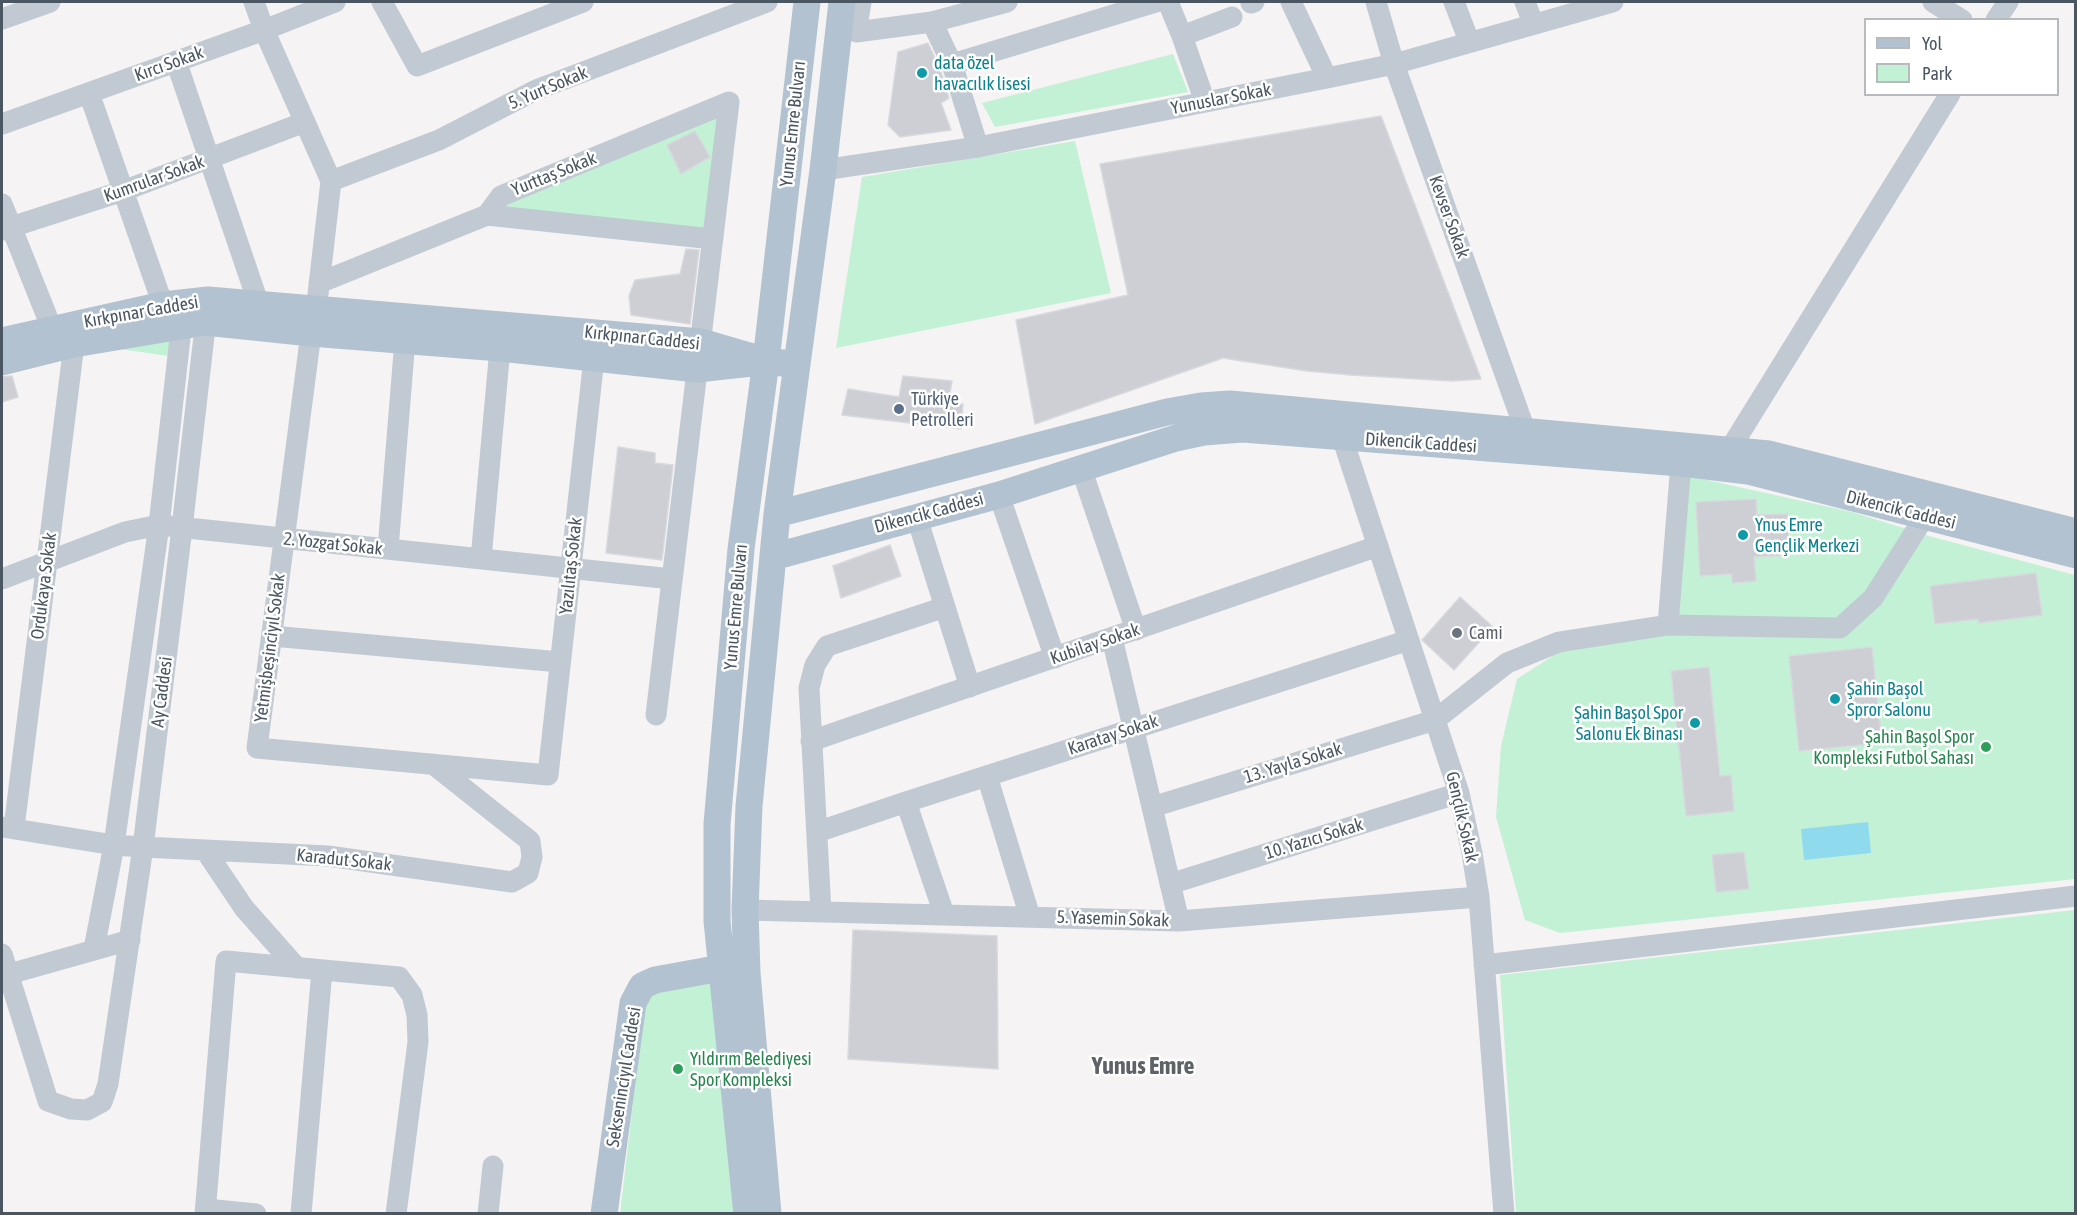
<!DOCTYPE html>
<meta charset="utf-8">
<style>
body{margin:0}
#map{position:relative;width:2077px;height:1215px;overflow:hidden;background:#f5f3f3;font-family:"Asap Condensed",sans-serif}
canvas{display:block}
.frame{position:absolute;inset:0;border:3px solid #4a5661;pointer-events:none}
.legend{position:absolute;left:1864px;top:18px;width:195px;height:78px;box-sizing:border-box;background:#fff;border:2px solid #b7bbc0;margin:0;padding:8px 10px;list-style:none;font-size:18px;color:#4a5661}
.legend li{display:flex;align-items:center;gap:12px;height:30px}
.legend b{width:30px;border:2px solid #b7bbc0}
</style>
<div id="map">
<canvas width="2077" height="1215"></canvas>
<div class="frame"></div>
<ul class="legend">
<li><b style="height:8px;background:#b3c2d1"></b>Yol</li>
<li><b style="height:16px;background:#c3f1d5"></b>Park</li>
</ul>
</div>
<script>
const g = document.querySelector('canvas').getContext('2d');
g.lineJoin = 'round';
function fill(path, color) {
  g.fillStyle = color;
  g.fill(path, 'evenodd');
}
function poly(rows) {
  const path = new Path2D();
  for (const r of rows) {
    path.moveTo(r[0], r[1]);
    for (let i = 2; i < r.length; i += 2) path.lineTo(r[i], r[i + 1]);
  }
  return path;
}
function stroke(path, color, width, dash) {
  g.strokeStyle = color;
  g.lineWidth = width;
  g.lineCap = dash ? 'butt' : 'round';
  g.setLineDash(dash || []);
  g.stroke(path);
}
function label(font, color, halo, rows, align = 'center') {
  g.font = font + ' "Asap Condensed",sans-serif';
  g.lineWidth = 5;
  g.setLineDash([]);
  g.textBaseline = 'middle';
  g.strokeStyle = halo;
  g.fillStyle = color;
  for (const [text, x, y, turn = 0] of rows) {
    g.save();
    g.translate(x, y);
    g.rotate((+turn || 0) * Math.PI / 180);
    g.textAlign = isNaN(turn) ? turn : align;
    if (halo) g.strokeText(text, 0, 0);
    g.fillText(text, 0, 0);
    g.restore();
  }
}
const green = poly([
 [1173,54,1188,92,995,127,982,103],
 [721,114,707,232,506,210,508,202],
 [1075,141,1111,293,836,348,862,177],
 [179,327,175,357,100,346],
 [1684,475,1852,512,1929,536,2075,575,2075,879,1560,933,1525,920,1496,817,1501,746,1517,679,1565,648,1671,618],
 [2075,910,2075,1213,1516,1213,1500,975],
 [712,977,734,1213,620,1214,646,992]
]);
const water = poly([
 [1868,822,1871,853,1804,860,1801,829]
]);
const building = poly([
 [928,43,940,69,949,98,941,103,951,130,900,137,888,125,898,52,928,43],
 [1381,116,1481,379,1452,381,1351,375,1307,371,1223,358,1035,424,1016,320,1128,295,1100,164,1381,116],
 [695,131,710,157,681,174,667,145,695,131],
 [686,249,699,250,690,324,631,315,629,296,635,280,680,274,686,249],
 [12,376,18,397,2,402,2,377,12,376],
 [903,376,952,381,948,404,963,404,961,429,842,415,848,389,899,397,903,376],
 [618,447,655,453,655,463,673,465,662,560,606,553,618,447],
 [1756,499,1757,515,1787,514,1790,555,1754,557,1756,581,1732,583,1732,574,1700,576,1696,502,1756,499],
 [890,545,901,576,841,598,833,566,890,545],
 [2036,573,2042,615,1979,623,1978,619,1935,624,1930,586,2036,573],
 [1460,597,1493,627,1454,670,1422,640,1460,597],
 [1872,647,1882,743,1799,751,1789,656,1872,647],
 [1709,667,1720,776,1731,775,1734,811,1686,816,1671,671,1709,667],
 [1744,852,1749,889,1716,892,1712,855,1744,852],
 [853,930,997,936,998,1069,848,1059,853,930]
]);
const minor = poly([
 [254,2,264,30,331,181],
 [382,2,417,66,583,2],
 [861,2,856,32,932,22,1007,2],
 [1168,2,1182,36,1205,102],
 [1291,2,1327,78],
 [1376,2,1394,64,1525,430],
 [1454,2,1469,41],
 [1525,2,1533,23],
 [1933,2,1962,20],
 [1251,3,1254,2],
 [2,19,50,2],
 [1996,20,2008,2],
 [932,22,952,64,978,147],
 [1182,36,1232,17],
 [176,61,259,305],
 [952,64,1156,2],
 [89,93,163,305],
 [2,124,264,30,335,2],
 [823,170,978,147,1327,78,1394,64,1613,2],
 [331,181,439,140,536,90,767,2],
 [2,204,52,329,55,344],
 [487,215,713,239],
 [2,230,123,191,305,122],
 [319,283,487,215,501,196,729,102,656,715],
 [318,294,331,181],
 [311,333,257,748,548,775,594,358],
 [1342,437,1459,793,1472,853,1479,897,1504,1214],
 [1730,449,1950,94],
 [1081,468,1136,630],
 [999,495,1055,658],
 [917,518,970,687],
 [388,549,405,340],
 [481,559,500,348],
 [2,579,125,532,159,525,672,579],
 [1668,625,1681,463],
 [272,636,560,662],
 [1112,638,1179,921],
 [811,741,1378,546],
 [987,776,1030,917],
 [906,802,944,914],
 [1152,807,1435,720,1507,663,1559,642,1668,625,1840,628,1873,598,1925,516],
 [2,827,114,845,143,847,328,856,512,882,528,873,532,857,530,841,433,764],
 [14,828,74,344],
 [817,832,906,802,1409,640],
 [205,850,244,908,297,968],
 [1170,884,1459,793],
 [745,910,1179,921,1479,897],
 [821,912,809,688,815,665,827,646,945,607],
 [94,949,114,845,159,525,183,311],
 [2,954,48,1101,71,1109,87,1110,102,1102,108,1084,143,847,182,528,207,310],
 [1484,965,2076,896],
 [2,976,130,940],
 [206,1209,256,1214],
 [205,1214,226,961,399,977,412,995,417,1015,418,1042,396,1214],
 [301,1214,322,970],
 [488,1214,493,1166]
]);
const major = poly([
 [2,341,163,305,208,300,701,342,766,361,783,363],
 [2,362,74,344,205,322,311,333,500,348,697,369,752,363],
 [777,514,1167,412,1201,406,1230,404,1769,454,2076,532],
 [773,557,999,495,1176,438,1204,432,1243,429,1681,463,1748,471,2076,555],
 [604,1214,633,1003,642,986,655,980,721,968],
 [747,1214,717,921,717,824,741,549,766,361,807,2],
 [768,1214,747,973,745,910,749,806,777,514,823,170,842,2]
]);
const markers = [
 [922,73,6,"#0f9aa8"],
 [899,409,6,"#5c6f8a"],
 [1743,535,6,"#0f9aa8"],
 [1457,633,6,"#6b7280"],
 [1835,699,6,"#0f9aa8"],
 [1695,723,6,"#0f9aa8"],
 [1986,747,6,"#2e9e5b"],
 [678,1069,6,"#2e9e5b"]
];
const cultureNames = [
 ["data özel",934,63],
 ["havacılık lisesi",934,84],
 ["Ynus Emre",1755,525],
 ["Gençlik Merkezi",1755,546],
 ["Şahin Başol",1847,689],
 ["Spror Salonu",1847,710],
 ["Şahin Başol Spor",1683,713,"right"],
 ["Salonu Ek Binası",1683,734,"right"]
];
const streetNames = [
 ["Kırcı Sokak",169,64,-20],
 ["5. Yurt Sokak",548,88,-23],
 ["Yunuslar Sokak",1221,99,-11],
 ["Yunus Emre Bulvarı",793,124,-84],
 ["Yurttaş Sokak",554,174,-22],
 ["Kumrular Sokak",154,179,-20],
 ["Kevser Sokak",1449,217,70],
 ["Kırkpınar Caddesi",141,312,-10],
 ["Kırkpınar Caddesi",642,338,6],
 ["Dikencik Caddesi",1421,443,4],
 ["Dikencik Caddesi",1901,510,14],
 ["Dikencik Caddesi",929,513,-15],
 ["2. Yozgat Sokak",333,544,6],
 ["Yazılıtaş Sokak",571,566,-84],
 ["Ordukaya Sokak",44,586,-83],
 ["Yunus Emre Bulvarı",736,607,-85],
 ["Kubilay Sokak",1095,644,-19],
 ["Yetmişbeşinciyıl Sokak",270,648,-83],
 ["Ay Caddesi",162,692,-83],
 ["Karatay Sokak",1113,735,-18],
 ["13. Yayla Sokak",1293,763,-17],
 ["Gençlik Sokak",1462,817,77],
 ["10. Yazıcı Sokak",1314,839,-17],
 ["Karadut Sokak",344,860,6],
 ["5. Yasemin Sokak",1113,919,2],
 ["Sekseninciyıl Caddesi",624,1077,-81]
];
const serviceNames = [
 ["Türkiye",911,399],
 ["Petrolleri",911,420]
];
const worshipNames = [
 ["Cami",1469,633]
];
const leisureNames = [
 ["Şahin Başol Spor",1974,737],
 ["Kompleksi Futbol Sahası",1974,758],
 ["Yıldırım Belediyesi",690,1059,"left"],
 ["Spor Kompleksi",690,1080,"left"]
];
const districtNames = [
 ["Yunus Emre",1143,1066]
];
fill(green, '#c3f1d5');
fill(water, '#90daee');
fill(building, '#cdcfd5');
stroke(building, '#d7d9de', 1.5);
stroke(minor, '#c1cad2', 21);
stroke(major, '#b3c2d1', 27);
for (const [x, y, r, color] of markers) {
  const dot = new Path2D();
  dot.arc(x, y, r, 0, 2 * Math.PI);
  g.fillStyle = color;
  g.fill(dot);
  stroke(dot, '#fff', 2);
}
label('18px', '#0d838f', '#fff', cultureNames, 'left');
label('18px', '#4a5661', '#fff', streetNames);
label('18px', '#4e5e75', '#fff', serviceNames, 'left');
label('18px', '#5b616d', '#fff', worshipNames, 'left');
label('18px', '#27864d', '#fff', leisureNames, 'right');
label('bold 24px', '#5f6368', '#fff', districtNames);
</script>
